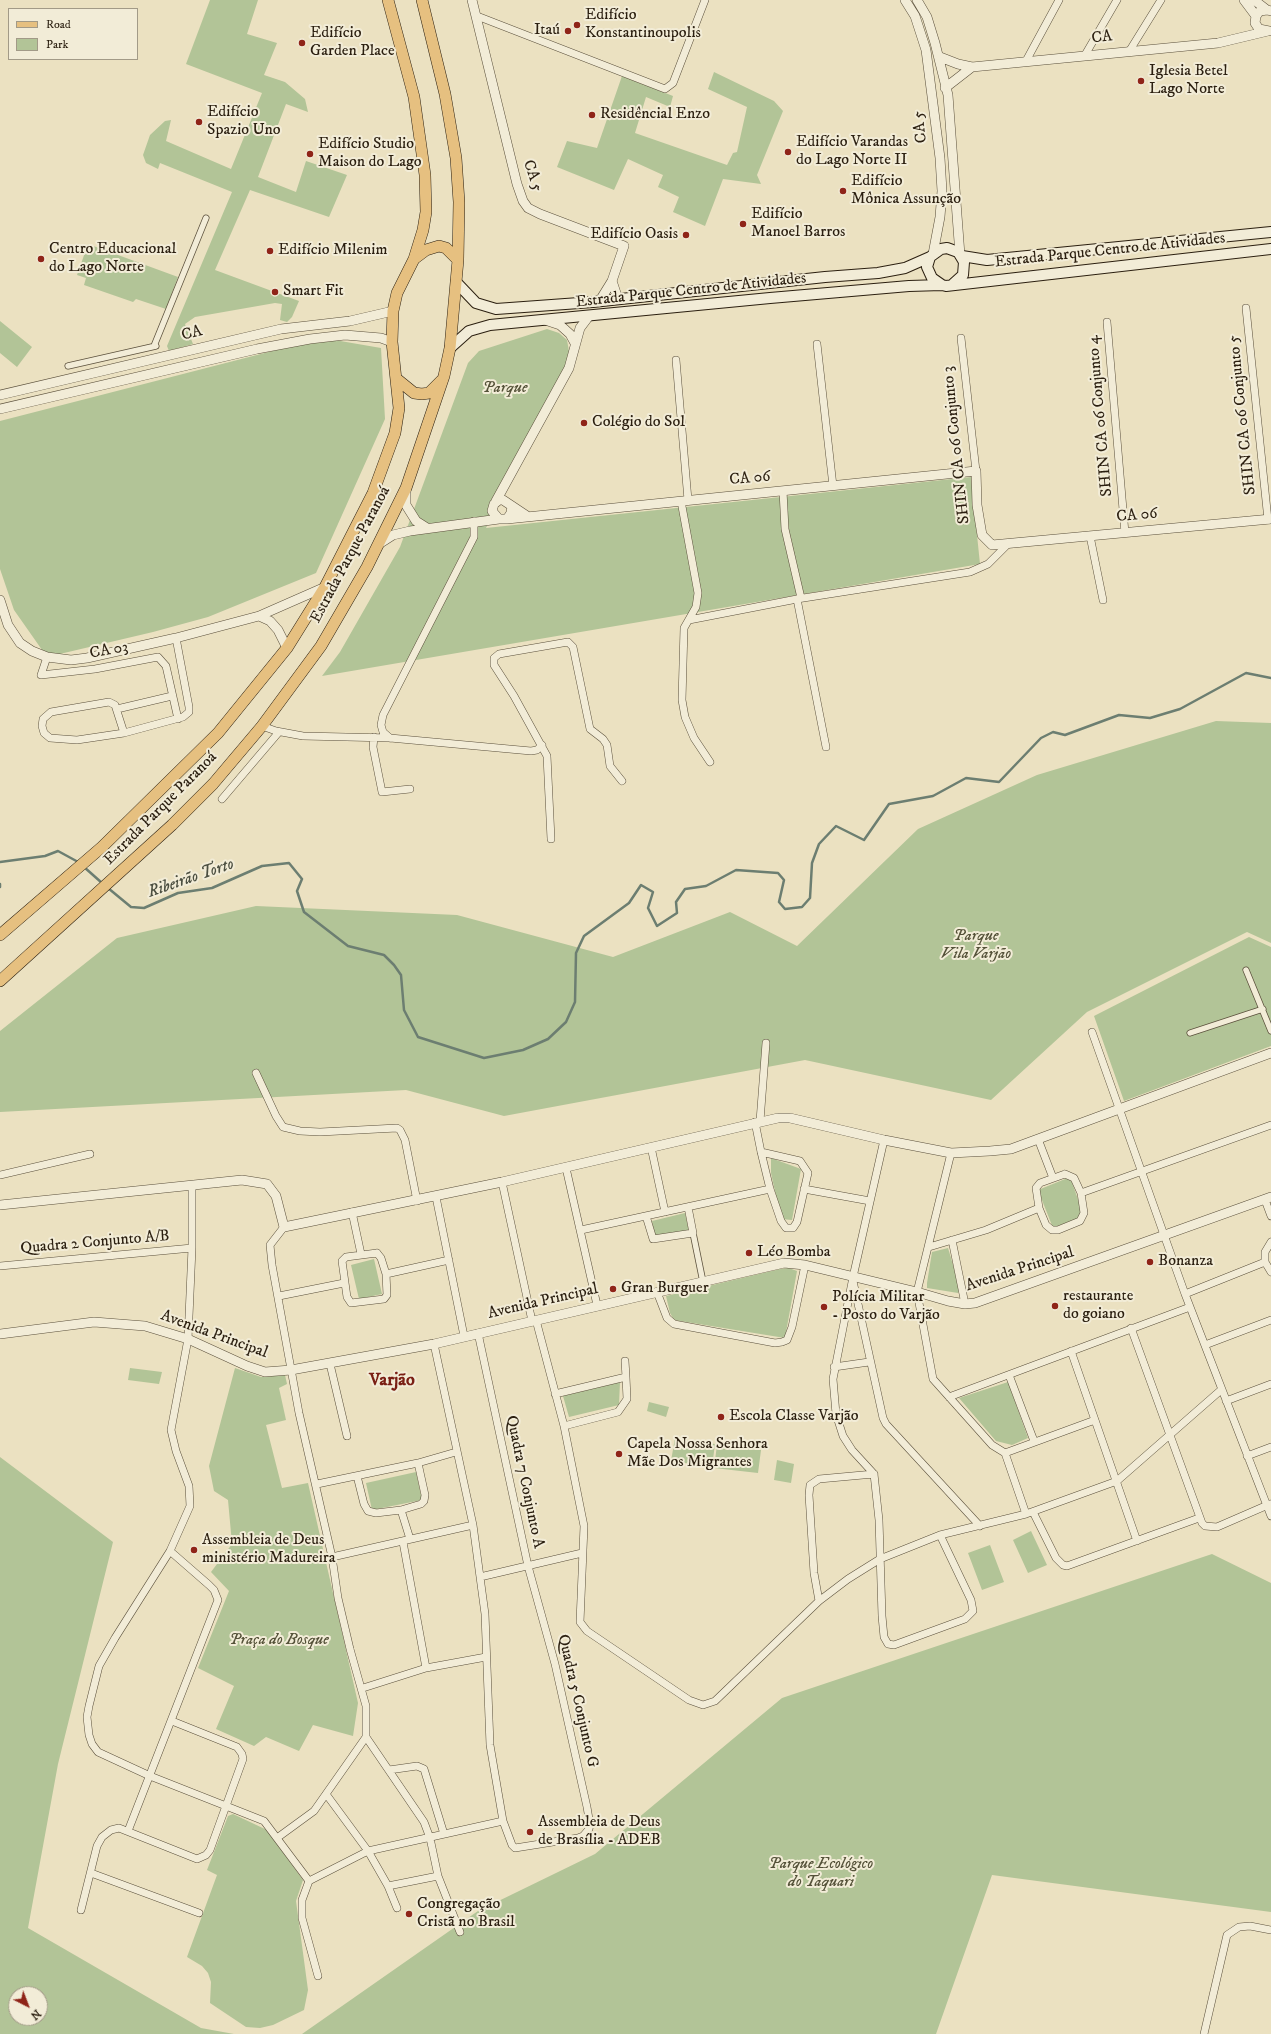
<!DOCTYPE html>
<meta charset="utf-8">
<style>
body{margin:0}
#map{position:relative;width:1271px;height:2034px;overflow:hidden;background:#ebe1c1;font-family:"IM FELL DW Pica",serif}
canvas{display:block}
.legend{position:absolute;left:8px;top:8px;width:130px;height:52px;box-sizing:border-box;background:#f2ecd7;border:1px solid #a29a87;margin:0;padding:5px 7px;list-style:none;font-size:12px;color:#2b1f10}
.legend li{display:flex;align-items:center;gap:8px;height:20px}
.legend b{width:20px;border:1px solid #a29a87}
.north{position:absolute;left:8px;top:1986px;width:40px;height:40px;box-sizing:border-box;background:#f2ecd7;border:1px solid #a29a87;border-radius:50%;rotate:138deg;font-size:11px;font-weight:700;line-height:16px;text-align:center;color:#2b1f10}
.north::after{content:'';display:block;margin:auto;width:14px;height:18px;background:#8f2418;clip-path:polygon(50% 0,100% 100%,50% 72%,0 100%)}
</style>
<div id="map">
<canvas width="1271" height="2034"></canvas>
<ul class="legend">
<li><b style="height:5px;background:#e6c080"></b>Road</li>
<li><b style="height:11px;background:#b2c497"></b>Park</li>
</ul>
<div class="north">N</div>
</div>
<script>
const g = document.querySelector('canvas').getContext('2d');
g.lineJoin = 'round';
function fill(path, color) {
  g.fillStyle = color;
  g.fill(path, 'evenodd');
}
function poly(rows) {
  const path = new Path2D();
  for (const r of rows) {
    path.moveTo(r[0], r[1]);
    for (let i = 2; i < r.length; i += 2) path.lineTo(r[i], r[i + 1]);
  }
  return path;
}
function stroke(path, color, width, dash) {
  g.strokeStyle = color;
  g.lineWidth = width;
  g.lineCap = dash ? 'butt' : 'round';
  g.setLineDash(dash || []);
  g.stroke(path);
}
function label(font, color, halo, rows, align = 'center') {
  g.font = font + ' "IM FELL DW Pica",serif';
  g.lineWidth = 4;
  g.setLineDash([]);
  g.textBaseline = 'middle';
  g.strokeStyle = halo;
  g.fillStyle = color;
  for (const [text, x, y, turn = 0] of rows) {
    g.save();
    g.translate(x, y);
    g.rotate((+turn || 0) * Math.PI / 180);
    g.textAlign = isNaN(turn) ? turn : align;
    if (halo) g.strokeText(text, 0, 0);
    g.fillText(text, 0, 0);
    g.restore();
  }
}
const green = poly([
 [210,0,258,0,247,34,277,43,264,75,285,82,305,99,308,112,286,104,258,177,296,192,306,161,347,175,329,217,250,190,215,270,299,301,292,317,287,322,280,320,282,304,275,303,195,317,185,324,193,344,169,351,167,346,232,192,160,163,158,169,146,163,143,155,150,135,165,121,171,120,166,141,231,169,262,93,186,64],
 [714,72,774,101,783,111,757,175,761,184,723,179,705,226,673,212,679,197,658,187,663,175,628,159,614,190,557,167,567,141,597,148,622,76,673,96,670,107,646,97,635,133,727,165,733,153,737,152,747,107,708,89],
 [88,244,178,277,166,309,136,299,133,302,84,285,86,278,77,275],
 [0,321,32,347,17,367,0,353],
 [547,329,559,333,567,340,570,357,486,528,971,477,980,564,322,676,340,652,400,547,468,363,479,351],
 [323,338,381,348,385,419,316,573,208,617,153,632,47,657,14,610,0,569,0,421],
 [1216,721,1271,723,1271,943,1247,932,1087,1012,991,1100,805,1060,504,1116,406,1090,0,1112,0,1031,117,938,256,906,457,915,613,957,730,912,797,946,918,829,1037,775],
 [1249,937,1271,947,1271,1046,1124,1101,1094,1016],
 [771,1158,801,1169,792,1220,781,1219,771,1173],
 [1070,1177,1084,1216,1053,1228,1038,1190],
 [685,1213,689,1231,655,1238,652,1221],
 [948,1248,960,1288,958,1293,927,1288,927,1283,932,1252],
 [374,1259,382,1294,359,1299,351,1265],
 [789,1268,797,1271,785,1338,674,1320,670,1313,666,1296,780,1269],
 [130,1368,162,1372,159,1384,128,1380],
 [235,1368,261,1377,285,1375,287,1384,279,1388,286,1420,266,1425,282,1488,308,1483,358,1703,353,1736,313,1725,299,1751,266,1737,254,1746,216,1729,234,1686,198,1668,229,1591,211,1572,232,1544,228,1500,214,1491,209,1466],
 [620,1382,619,1405,569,1417,563,1396],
 [1008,1382,1028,1438,1012,1445,996,1441,959,1398],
 [649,1402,669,1407,666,1417,647,1411],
 [675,1438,715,1444,712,1467,671,1461],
 [717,1445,761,1450,758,1473,714,1468],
 [0,1457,113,1542,58,1764,28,1928,201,2028,234,2034,0,2034],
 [16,1994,40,1994,40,2018,16,2018],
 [777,1460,794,1464,791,1483,774,1480],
 [416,1472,422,1500,372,1510,366,1483],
 [1031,1531,1047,1565,1028,1573,1013,1540],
 [990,1545,1004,1582,982,1590,968,1553],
 [1212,1554,1271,1583,1271,1912,992,1875,936,2034,302,2034,478,1911,595,1854,782,1698],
 [233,1814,267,1830,303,1880,296,1901,308,1990,304,2010,273,2025,260,2028,246,2027,210,2003,211,1982,208,1973,202,1966,187,1957,217,1875,207,1870,228,1816]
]);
const stream = poly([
 [0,862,45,856,58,851,80,863],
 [84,867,102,883],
 [0,884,0,887],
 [108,888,131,907,144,908,178,893,212,888,262,866,289,863,302,879,297,891,304,912,348,946,384,955,394,965,401,975,404,1010,418,1037,484,1058,523,1050,548,1039,566,1022,575,1002,576,953,584,936,629,903,641,885,653,892,648,908,657,926,677,913,676,902,685,889,706,886,736,870,778,873,784,880,779,902,785,909,802,907,810,898,812,863,819,844,836,826,864,840,889,804,933,796,966,778,999,782,1041,738,1053,732,1065,735,1119,715,1150,718,1180,709,1246,673,1271,678]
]);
const pedestrian = poly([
 [154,346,206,218],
 [68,366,156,346],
 [1246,970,1271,1031],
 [1190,1033,1263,1009],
 [693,1233,703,1282]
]);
const minor = poly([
 [477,16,665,89,673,83,705,0],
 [1130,50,1161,0],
 [1085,55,1117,0],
 [1026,61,1059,0],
 [1246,308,1268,520],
 [1107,322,1125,533],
 [961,338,976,471],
 [817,344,833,486],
 [676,360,688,500],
 [783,491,785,529,801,598],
 [681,501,698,593,696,607,684,628,682,700,685,717,694,738,710,762],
 [1090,536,1103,600],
 [797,599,826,747],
 [689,620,797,599,970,572,988,564,1007,545],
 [47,657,41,675,95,669,158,657,166,666,178,719],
 [117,709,172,696],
 [262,726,276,731,303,736,390,738,531,751,537,750,542,745],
 [124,733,115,705,109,702,51,712,43,719,42,726,44,733,50,738,77,740,124,733,183,717,189,712,189,707,176,638],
 [374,737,373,747,382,792,410,789],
 [390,738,383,732,381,725,383,715,474,537,474,521],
 [222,799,279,732],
 [551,839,547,756,514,696,494,665,494,658,499,654,568,642,573,647,590,729,603,739,607,745,610,766,622,781],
 [1092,1032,1185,1294,1271,1516],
 [256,1073,276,1116,283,1127,300,1131,320,1132,397,1128,400,1130,405,1140,417,1201],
 [760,1121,766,1043],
 [755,1122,761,1152,770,1189,781,1221,786,1228,793,1228,797,1222,808,1173,800,1161,761,1152],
 [1038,1139,1053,1178],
 [651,1147,665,1212],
 [951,1153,917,1292,933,1379,992,1445,1005,1453],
 [566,1168,597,1305],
 [1065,1174,1074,1178,1081,1193,1084,1213,1080,1221,1058,1230,1052,1230,1046,1225,1039,1208,1036,1188,1040,1183,1065,1174],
 [0,1175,90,1154],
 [502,1182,532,1321],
 [192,1185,192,1248,188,1339,171,1430,176,1451,189,1486,190,1506,170,1551,115,1638,99,1666,89,1706,87,1717,89,1735,92,1744,98,1752,150,1776,264,1821,309,1881],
 [804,1189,870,1201],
 [1081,1193,1271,1125],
 [436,1197,464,1336],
 [1265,1200,1271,1216],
 [352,1212,361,1254],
 [646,1216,653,1239,693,1233,688,1207],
 [284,1227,270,1245,272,1265,299,1413,332,1557,338,1598,350,1649,366,1706,366,1737],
 [581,1230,770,1189],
 [952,1240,965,1304],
 [1271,1242,1265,1252,1265,1262,1271,1272],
 [929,1247,986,1230,1039,1208],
 [377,1253,381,1258,386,1274,387,1295,384,1299,351,1303,347,1297,342,1261,346,1257,377,1253],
 [0,1266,192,1248],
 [386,1274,449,1260],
 [853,1281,883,1418,886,1424,980,1526],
 [657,1292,667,1318,674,1324,775,1343,782,1342,787,1340,792,1327,805,1265],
 [1185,1294,1265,1262],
 [279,1296,344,1283],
 [536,1320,564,1426,584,1526,580,1622,587,1631,689,1700,703,1705,715,1701,819,1601,848,1579,880,1559,940,1535,1026,1514,1117,1481,1221,1390],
 [1131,1328,1202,1523,1205,1526,1217,1527,1270,1504],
 [434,1344,473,1525,485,1614,490,1745,503,1821,512,1845,515,1848,578,1838,583,1836,589,1829,590,1825,587,1807,555,1664,528,1566,478,1333],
 [1205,1345,1271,1320],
 [1071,1351,1137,1541],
 [330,1364,347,1436],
 [834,1367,869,1362],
 [1009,1375,1034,1441],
 [555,1394,626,1377,625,1361],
 [949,1397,1190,1307],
 [1226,1401,1271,1384],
 [564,1426,618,1412,627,1399,626,1377],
 [1005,1453,1095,1420],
 [1005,1453,1026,1514],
 [1247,1456,1271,1447],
 [874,1474,852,1450,843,1436,836,1414,833,1379,853,1277,884,1140],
 [874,1474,879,1520,882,1616,884,1637,888,1644,894,1645,965,1619,973,1611,971,1600,940,1535],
 [357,1476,364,1504,368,1511,376,1513,401,1510,421,1504,424,1501,425,1495,418,1463],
 [317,1484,418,1463,456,1452],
 [401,1510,410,1539],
 [1033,1512,1056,1558,1063,1565,1067,1566,1199,1518],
 [403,1542,426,1668],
 [332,1557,473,1525],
 [480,1577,582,1553],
 [819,1601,814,1573,809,1495,810,1485,819,1479,874,1474],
 [363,1688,426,1668,486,1657],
 [366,1737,424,1822,430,1838,438,1876,460,1932],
 [389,1770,417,1766,424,1769,444,1834],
 [326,1794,368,1851,388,1886,397,1908],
 [128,1831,218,1600,214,1590,209,1585,170,1551],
 [277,1838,314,1811,366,1737],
 [91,1873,199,1913],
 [309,1881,368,1851,503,1821],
 [309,1881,302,1900,302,1918,318,1976],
 [388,1886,438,1876],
 [81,1910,97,1846,102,1837,111,1830,119,1828,197,1859,206,1855,210,1850,243,1759,242,1754,237,1747,172,1721],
 [1204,2034,1227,1935,1239,1927,1250,1926,1271,1930]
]);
const tertiary = poly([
 [472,0,517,184,523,201,528,208,540,214,624,246,612,281,599,302],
 [905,0,915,16,926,50,940,158,942,191,940,217,933,254],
 [917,0,927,17,935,43,948,95,960,255],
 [1244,0,1256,16],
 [1254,0,1267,10],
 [1269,31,1259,29,1255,23,1256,16,1260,11,1267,10,1271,11],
 [940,57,958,64,972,67,1218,43,1268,31],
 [945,88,972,67],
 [612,281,618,299],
 [545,320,560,325,570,334,575,343],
 [0,395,281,329,350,321,393,311],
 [0,409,257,349,310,339,345,335,381,338,392,342],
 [406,488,406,505,416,521,427,528],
 [496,501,569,368,580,328,589,316],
 [512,506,511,513,507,519,499,519,492,511,494,504,499,500,503,500,527,516],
 [507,519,976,471,977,505,982,535,992,545,1271,519],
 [379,544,393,535,410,531,499,519],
 [0,600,8,625,20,643,32,651,47,657,71,660,87,658,176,638,259,616,325,587],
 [259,616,270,621,278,630,287,648],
 [0,1205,242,1180,267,1184,276,1196,284,1227,502,1182,778,1118,790,1118,884,1140,951,1153,990,1151,1011,1149,1271,1053],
 [0,1334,94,1322,145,1326,188,1339,247,1366,265,1372,291,1370,434,1344,784,1263,805,1265,917,1292,948,1301,965,1304,975,1303,1271,1197]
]);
const secondary = poly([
 [962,256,987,260,1271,232],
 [456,282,476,303,496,309,510,308,593,302,825,277,878,273,905,268,930,257],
 [953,284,963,275,964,262,958,252,947,248,941,249,930,257,927,267,932,278,942,285,946,286,1271,249],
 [450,348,469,331,490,325,770,298,909,286,942,285]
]);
const primary = poly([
 [414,259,426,250,439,246,446,248,458,260],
 [398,380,414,393,422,394,429,393,441,381],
 [0,935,102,847,218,733,287,648,325,587,373,493,395,433,399,408,392,342,393,311,397,293,414,259,423,230,426,212,425,175,414,97,388,0],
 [0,981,172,825,213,784,262,726,321,646,367,567,406,488,444,376,450,348,458,260,459,202,456,158,445,94,422,0]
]);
const markers = [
 [577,25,4,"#8f2418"],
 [568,31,4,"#8f2418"],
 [302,43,4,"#8f2418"],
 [1141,81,4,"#8f2418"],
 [592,115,4,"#8f2418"],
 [199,122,4,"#8f2418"],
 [788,152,4,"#8f2418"],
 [310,154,4,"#8f2418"],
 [843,191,4,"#8f2418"],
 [743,224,4,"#8f2418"],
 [686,235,4,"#8f2418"],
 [270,251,4,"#8f2418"],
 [41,259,4,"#8f2418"],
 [275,292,4,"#8f2418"],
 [584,423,4,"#8f2418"],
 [749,1253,4,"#8f2418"],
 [1150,1262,4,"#8f2418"],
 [613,1289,4,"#8f2418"],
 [1055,1306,4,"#8f2418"],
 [824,1307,4,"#8f2418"],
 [721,1417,4,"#8f2418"],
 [619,1454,4,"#8f2418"],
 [194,1550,4,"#8f2418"],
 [530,1832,4,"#8f2418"],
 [409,1914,4,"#8f2418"]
];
const poiNames = [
 ["Edifício",585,16],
 ["Konstantinoupolis",585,34],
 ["Itaú",560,31,"right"],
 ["Edifício",310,34],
 ["Garden Place",310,52],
 ["Iglesia Betel",1149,72],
 ["Lago Norte",1149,90],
 ["Edifício",207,113],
 ["Spazio Uno",207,131],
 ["Residêncial Enzo",600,115],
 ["Edifício Varandas",796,143],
 ["do Lago Norte II",796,161],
 ["Edifício Studio",318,145],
 ["Maison do Lago",318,163],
 ["Edifício",851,182],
 ["Mônica Assunção",851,200],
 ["Edifício",751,215],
 ["Manoel Barros",751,233],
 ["Edifício Oasis",678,235,"right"],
 ["Centro Educacional",49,250],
 ["do Lago Norte",49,268],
 ["Edifício Milenim",278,251],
 ["Smart Fit",283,292],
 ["Colégio do Sol",592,423],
 ["Léo Bomba",757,1253],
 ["Bonanza",1158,1262],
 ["Gran Burguer",621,1289],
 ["restaurante",1063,1297],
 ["do goiano",1063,1315],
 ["Polícia Militar",832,1298],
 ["- Posto do Varjão",832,1316],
 ["Escola Classe Varjão",729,1417],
 ["Capela Nossa Senhora",627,1445],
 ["Mãe Dos Migrantes",627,1463],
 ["Assembleia de Deus",202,1541],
 ["ministério Madureira",202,1559],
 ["Assembleia de Deus",538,1823],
 ["de Brasília - ADEB",538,1841],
 ["Congregação",417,1905],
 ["Cristã no Brasil",417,1923]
];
const streetNames = [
 ["CA",1102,38,-6],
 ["CA 5",921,127,-96],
 ["CA 5",532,176,72],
 ["Estrada Parque Centro de Atividades",1110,251,-6],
 ["Estrada Parque Centro de Atividades",691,291,-6],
 ["CA",192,334,-14],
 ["SHIN CA 06 Conjunto 5",1243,415,-96],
 ["SHIN CA 06 Conjunto 4",1101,416,-95],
 ["SHIN CA 06 Conjunto 3",957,445,-96],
 ["CA 06",750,479,-5],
 ["CA 06",1137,516,-5],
 ["Estrada Parque Paranoá",351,555,-62],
 ["CA 03",109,651,-10],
 ["Estrada Parque Paranoá",161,809,-45],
 ["Quadra 2 Conjunto A/B",95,1243,-5],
 ["Avenida Principal",1020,1270,-18],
 ["Avenida Principal",543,1302,-13],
 ["Avenida Principal",214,1335,20],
 ["Quadra 7 Conjunto A",524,1482,78],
 ["Quadra 5 Conjunto G",577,1701,77]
];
const parkNames = [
 ["Parque",505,389],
 ["Parque",976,937],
 ["Vila Varjão",976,955],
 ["Praça do Bosque",279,1641],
 ["Parque Ecológico",821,1865],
 ["do Taquari",821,1883]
];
const waterNames = [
 ["Ribeirão Torto",191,879,-19]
];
const quarterNames = [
 ["Varjão",392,1381]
];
fill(green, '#b2c497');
stroke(stream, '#6c7e71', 2.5);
stroke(pedestrian, '#5b503c', 7);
stroke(minor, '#5b503c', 8);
stroke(tertiary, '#5b503c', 10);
stroke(secondary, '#2b1f10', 12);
stroke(primary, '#2b1f10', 12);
stroke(pedestrian, '#f2ecd7', 5.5);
stroke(minor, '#f2ecd7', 7);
stroke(tertiary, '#f2ecd7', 9);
stroke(secondary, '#f2ecd7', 10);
stroke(primary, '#e6c080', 11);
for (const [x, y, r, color] of markers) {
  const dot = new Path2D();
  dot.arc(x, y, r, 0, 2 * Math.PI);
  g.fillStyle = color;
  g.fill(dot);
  stroke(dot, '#f2ecd7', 1.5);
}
label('16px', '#2b1f10', '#f2ecd7', poiNames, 'left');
label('16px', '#2b1f10', '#f2ecd7', streetNames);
label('italic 16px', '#545138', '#f2ecd7', parkNames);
label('italic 17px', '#4c4f41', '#f2ecd7', waterNames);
label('bold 18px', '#7a1f14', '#f2ecd7', quarterNames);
</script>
